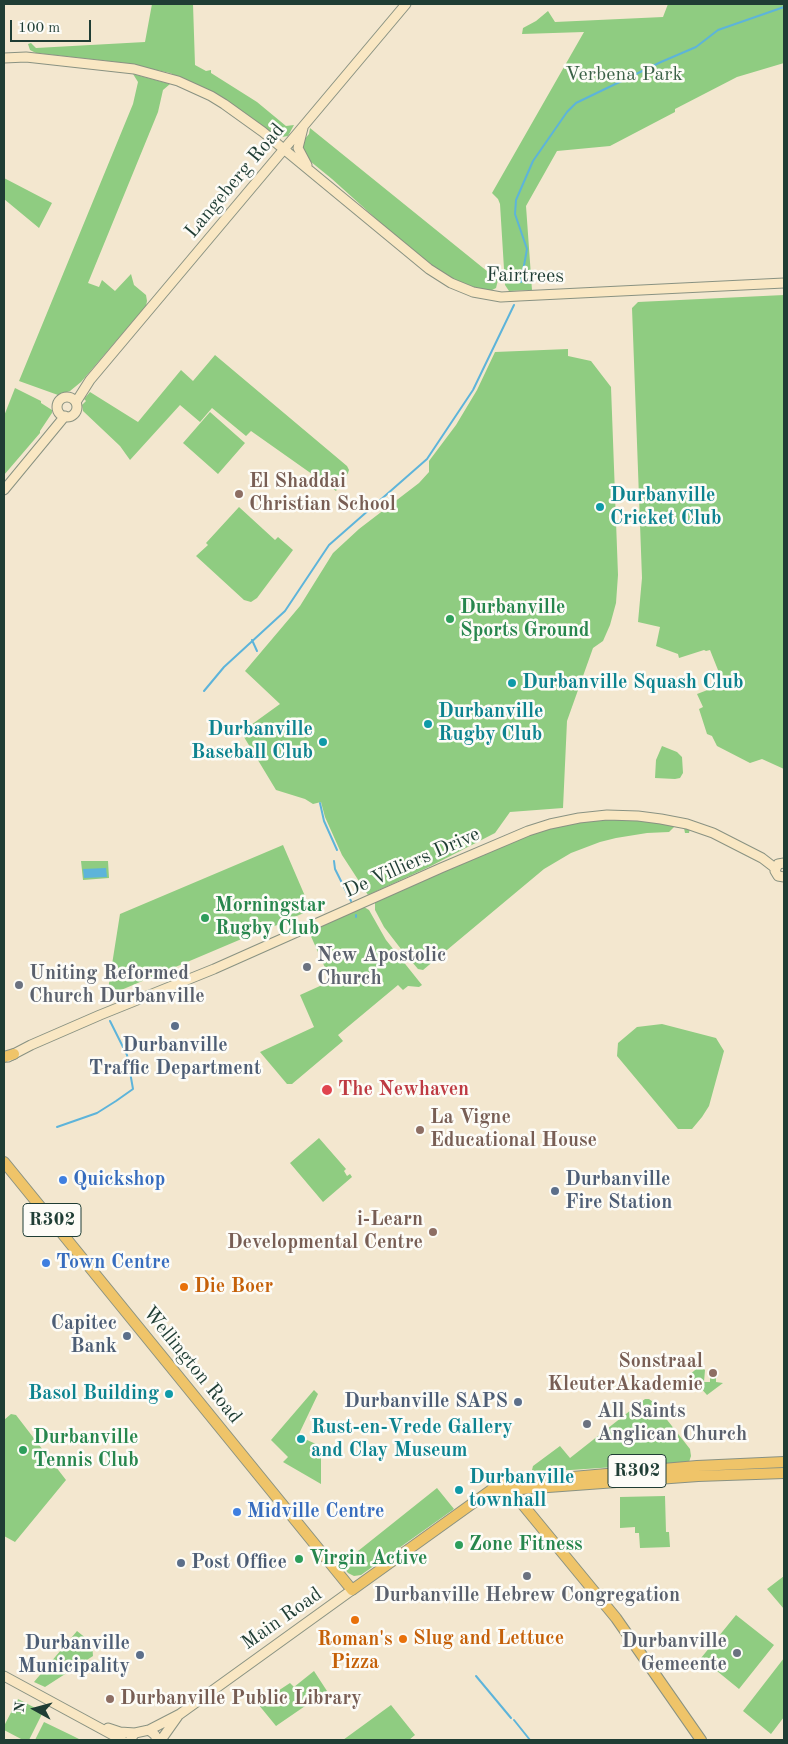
<!DOCTYPE html>
<style>
body{margin:0}
#map{position:relative;width:788px;height:1744px;overflow:hidden;background:#f3e7cf;font-family:"Old Standard TT",serif}
canvas{display:block}
.frame{position:absolute;inset:0;border:5px solid #1f3d34;pointer-events:none}
.north{position:absolute;left:10px;top:1684px;width:50px;height:50px;-webkit-text-stroke:4px #fdfcf7;paint-order:stroke;rotate:277deg;font-size:14px;font-weight:700;line-height:20px;text-align:center;color:#1f3d34}
.north::after{content:'';display:block;margin:auto;width:18px;height:22px;background:#1f3d34;clip-path:polygon(50% 0,100% 100%,50% 72%,0 100%)}
.scale{position:absolute;left:10px;top:20px;width:81px;height:22px;box-sizing:border-box;border:2px solid #1f3d34;border-top:0;padding-left:6px;font-size:15px;line-height:18px;white-space:nowrap;color:#1f3d34;-webkit-text-stroke:4px #fdfcf7;paint-order:stroke}
</style>
<div id="map">
<canvas width="788" height="1744"></canvas>
<div class="frame"></div>
<div class="north">N</div>
<div class="scale">100 m</div>
</div>
<script>
const g = document.querySelector('canvas').getContext('2d');
g.lineJoin = 'round';
function fill(path, color) {
  g.fillStyle = color;
  g.fill(path, 'evenodd');
}
function poly(rows) {
  const path = new Path2D();
  for (const r of rows) {
    if (r.length === 3) {
      path.moveTo(r[0] + r[2], r[1]);
      path.arc(r[0], r[1], r[2], 0, 2 * Math.PI);
      continue;
    }
    path.moveTo(r[0], r[1]);
    for (let i = 2; i < r.length; i += 2) path.lineTo(r[i], r[i + 1]);
  }
  return path;
}
function stroke(path, color, width, dash) {
  g.strokeStyle = color;
  g.lineWidth = width;
  g.lineCap = dash ? 'butt' : 'round';
  g.setLineDash(dash || []);
  g.stroke(path);
}
function label(font, color, halo, rows, align = 'center') {
  g.font = font + ' "Old Standard TT",serif';
  g.lineWidth = 5;
  g.setLineDash([]);
  g.textBaseline = 'middle';
  g.strokeStyle = halo;
  g.fillStyle = color;
  for (const [text, x, y, turn = 0] of rows) {
    g.save();
    g.translate(x, y);
    g.rotate((+turn || 0) * Math.PI / 180);
    g.textAlign = isNaN(turn) ? turn : align;
    if (halo) g.strokeText(text, 0, 0);
    g.fillText(text, 0, 0);
    g.restore();
  }
}
const green = poly([
 [152,4,193,4,195,65,206,71,211,70,211,73,257,102,286,126,294,125,288,136,282,137,276,136,222,97,170,73,125,63,36,53,30,50,28,44,31,43,36,48,145,42],
 [668,4,784,4,784,63,737,77,675,109,675,112,610,146,557,151,526,206,532,290,509,291,505,285,500,204,498,199,492,193,584,32,522,34,523,28,536,21,548,11,555,22,663,17],
 [133,74,170,84,163,90,158,112,88,283,99,287,102,280,115,291,131,274,134,285,146,295,147,301,146,306,81,382,70,391,58,395,19,381,133,104,138,82],
 [310,128,498,280,496,288,490,291,479,289,450,278,432,267,403,243,332,179,305,157,302,149,303,141,309,134],
 [4,178,52,203,39,228,4,199],
 [784,295,784,769,762,759,750,763,717,746,712,736,707,734,699,709,703,707,697,694,718,686,720,675,710,650,706,651,704,650,679,658,678,654,656,646,660,627,638,622,642,578,632,308,638,302],
 [568,349,568,356,591,361,611,387,618,575,616,603,610,625,603,641,593,648,567,721,563,808,510,812,495,833,429,867,368,895,342,855,325,817,321,802,313,804,305,799,276,790,244,737,244,730,280,704,245,671,300,606,333,553,359,529,419,483,429,472,429,461,456,425,477,390,495,352],
 [215,355,347,466,349,470,348,473,336,491,251,431,246,436,212,408,200,422,180,405,130,460,120,446,83,411,82,405,86,401,84,399,90,392,138,422,181,370,193,381],
 [15,388,41,401,41,403,52,410,52,413,40,431,40,433,4,475,4,416],
 [210,412,245,443,218,474,183,443],
 [239,507,275,540,278,537,293,550,257,598,251,602,244,600,196,556,208,545,206,543],
 [662,746,677,752,682,757,683,773,680,778,675,779,655,778,656,760],
 [599,818,659,821,690,828,689,833,685,833,684,828,675,826,669,832,647,833,616,838,600,842,571,853,544,869,423,970,418,969,401,949,384,927,375,910,375,903,378,900,526,836,562,824],
 [283,845,311,910,280,923,280,924,258,932,107,996,120,914],
 [81,861,108,861,109,878,83,880],
 [364,907,369,910,386,940,422,985,419,987,408,986,403,990,398,985,338,1035,343,1041,292,1084,287,1084,260,1052,314,1027,300,995,331,981,309,932,360,908],
 [662,1024,716,1038,724,1051,709,1106,702,1117,692,1129,678,1129,617,1056,618,1043,637,1027],
 [319,1138,346,1169,344,1171,347,1176,350,1174,352,1177,323,1202,290,1163],
 [700,1366,705,1370,704,1382,710,1382,710,1378,716,1378,716,1382,723,1383,707,1395,689,1375],
 [314,1390,318,1394,298,1436,325,1448,321,1457,321,1484,283,1462,288,1457,271,1440],
 [645,1399,649,1399,653,1402,690,1449,691,1456,689,1462,541,1472,532,1470,533,1466,560,1446,570,1458],
 [11,1414,16,1415,66,1480,15,1542,4,1536,4,1420],
 [437,1488,454,1509,361,1575,354,1576,348,1573,342,1565,343,1563],
 [665,1496,666,1532,669,1532,670,1547,640,1548,639,1533,635,1533,635,1527,620,1528,620,1497],
 [784,1576,784,1609,767,1589],
 [736,1615,774,1645,739,1689,701,1658],
 [77,1631,92,1643,93,1656,45,1687,34,1682],
 [784,1658,784,1717,771,1734,743,1711],
 [314,1671,327,1691,276,1726,258,1704,290,1683,294,1687],
 [18,1699,43,1712,29,1740,23,1740,4,1730,4,1726],
 [391,1705,415,1735,409,1740,343,1740],
 [44,1722,71,1735,81,1740,35,1740]
]);
const water = poly([
 [106,868,107,877,84,878,83,869]
]);
const stream = poly([
 [521,282,527,249,515,214,516,200,533,161,567,112,576,103,661,62,696,47,718,30,784,7],
 [252,640,257,651],
 [204,691,224,667,285,611,329,545,427,459,473,390,514,305],
 [320,803,324,821,337,850],
 [334,861,335,869,351,901],
 [356,915,356,917],
 [57,1127,97,1113,116,1101,133,1089,127,1055,110,1021],
 [476,1676,511,1718],
 [514,1720,530,1740]
]);
const secondary = poly([
 [4,58,26,57,134,69,178,81,211,96,224,104,263,132,429,269,451,283,473,292,501,297,519,296,784,283],
 [303,128,298,148,307,165],
 [67,407,10],
 [76,402,90,380,406,4],
 [4,490,65,416],
 [784,863,778,864,775,871,778,876,784,877],
 [8,1057,31,1045,100,1015,214,969,441,868,528,831,550,824,579,818,607,815,638,816,661,819,687,824,713,833,762,858,775,868],
 [4,1676,122,1740],
 [108,1728,120,1732,135,1733],
 [149,1730,180,1714,352,1590],
 [130,1740,135,1733,149,1730,155,1735,157,1740],
 [161,1740,178,1716]
]);
const primary = poly([
 [4,1057,14,1054],
 [4,1162,352,1590,494,1488,505,1483,697,1466,784,1462],
 [505,1483,616,1618,701,1740],
 [487,1498,506,1491,521,1489,698,1476,784,1473]
]);
const markers = [
 [239,494,5,"#8d6e63"],
 [600,507,5,"#0f9aa8"],
 [450,619,5,"#2e9e5b"],
 [512,683,5,"#0f9aa8"],
 [428,724,5,"#0f9aa8"],
 [323,742,5,"#0f9aa8"],
 [205,918,5,"#2e9e5b"],
 [307,967,5,"#6b7280"],
 [19,985,5,"#6b7280"],
 [175,1026,5,"#5c6f8a"],
 [327,1090,6,"#e0444e"],
 [420,1130,5,"#8d6e63"],
 [63,1180,5,"#3f7fe0"],
 [555,1191,5,"#5c6f8a"],
 [433,1232,5,"#8d6e63"],
 [46,1263,5,"#3f7fe0"],
 [184,1287,5,"#e8710a"],
 [127,1336,5,"#5c6f8a"],
 [713,1373,5,"#8d6e63"],
 [169,1394,5,"#0f9aa8"],
 [518,1402,5,"#5c6f8a"],
 [587,1424,5,"#6b7280"],
 [301,1439,5,"#0f9aa8"],
 [23,1450,5,"#2e9e5b"],
 [459,1490,5,"#0f9aa8"],
 [237,1512,5,"#3f7fe0"],
 [459,1545,5,"#2e9e5b"],
 [299,1559,5,"#2e9e5b"],
 [181,1563,5,"#5c6f8a"],
 [527,1576,5,"#6b7280"],
 [355,1620,5,"#e8710a"],
 [403,1639,5,"#e8710a"],
 [737,1653,5,"#6b7280"],
 [140,1655,5,"#5c6f8a"],
 [110,1699,5,"#8d6e63"]
];
const shields = [
 [52,1220,58],
 [637,1471,58]
];
const shieldNames = [
 ["R302",52,1220],
 ["R302",637,1471]
];
const parkNames = [
 ["Verbena Park",624,75]
];
const streetNames = [
 ["Langeberg Road",235,181,-50],
 ["Fairtrees",525,276,1],
 ["De Villiers Drive",412,863,-24],
 ["Wellington Road",192,1365,51],
 ["Main Road",282,1619,-35]
];
const educationNames = [
 ["El Shaddai",249,482],
 ["Christian School",249,505],
 ["La Vigne",430,1118],
 ["Educational House",430,1141],
 ["i-Learn",423,1220,"right"],
 ["Developmental Centre",423,1243,"right"],
 ["Sonstraal",703,1362,"right"],
 ["KleuterAkademie",703,1385,"right"],
 ["Durbanville Public Library",120,1699]
];
const cultureNames = [
 ["Durbanville",610,496],
 ["Cricket Club",610,519],
 ["Durbanville Squash Club",522,683],
 ["Durbanville",438,712],
 ["Rugby Club",438,735],
 ["Durbanville",313,730,"right"],
 ["Baseball Club",313,753,"right"],
 ["Basol Building",159,1394,"right"],
 ["Rust-en-Vrede Gallery",311,1428],
 ["and Clay Museum",311,1451],
 ["Durbanville",469,1478],
 ["townhall",469,1501]
];
const leisureNames = [
 ["Durbanville",460,608],
 ["Sports Ground",460,631],
 ["Morningstar",215,906],
 ["Rugby Club",215,929],
 ["Durbanville",33,1438],
 ["Tennis Club",33,1461],
 ["Zone Fitness",469,1545],
 ["Virgin Active",309,1559]
];
const worshipNames = [
 ["New Apostolic",317,956],
 ["Church",317,979],
 ["Uniting Reformed",29,974],
 ["Church Durbanville",29,997],
 ["All Saints",597,1412],
 ["Anglican Church",597,1435],
 ["Durbanville Hebrew Congregation",527,1596,"center"],
 ["Durbanville",727,1642,"right"],
 ["Gemeente",727,1665,"right"]
];
const serviceNames = [
 ["Durbanville",175,1046,"center"],
 ["Traffic Department",175,1069,"center"],
 ["Durbanville",565,1180,"left"],
 ["Fire Station",565,1203,"left"],
 ["Capitec",117,1324],
 ["Bank",117,1347],
 ["Durbanville SAPS",508,1402],
 ["Post Office",191,1563,"left"],
 ["Durbanville",130,1644],
 ["Municipality",130,1667]
];
const healthNames = [
 ["The Newhaven",338,1090]
];
const shopNames = [
 ["Quickshop",73,1180],
 ["Town Centre",56,1263],
 ["Midville Centre",247,1512]
];
const foodNames = [
 ["Die Boer",194,1287],
 ["Slug and Lettuce",413,1639],
 ["Roman's",355,1640,"center"],
 ["Pizza",355,1663,"center"]
];
fill(green, '#8fcc81');
fill(water, '#5db4da');
stroke(stream, '#5db4da', 2);
stroke(secondary, '#899282', 11);
stroke(primary, '#899282', 12);
stroke(secondary, '#f9e7c3', 9);
stroke(primary, '#efc469', 10);
for (const [x, y, r, color] of markers) {
  const dot = new Path2D();
  dot.arc(x, y, r, 0, 2 * Math.PI);
  g.fillStyle = color;
  g.fill(dot);
  stroke(dot, '#fdfcf7', 2);
}
for (const [x, y, w] of shields) {
  const box = new Path2D();
  box.roundRect(x - w / 2, y - 16.5, w, 33, 4);
  g.fillStyle = '#fdfcf7';
  g.fill(box);
  stroke(box, '#1f3d34', 1);
}
label('bold 19px', '#1f3d34', null, shieldNames);
label('20px', '#3b6147', '#fdfcf7', parkNames);
label('20px', '#1f3d34', '#fdfcf7', streetNames);
label('bold 20px', '#785e54', '#fdfcf7', educationNames, 'left');
label('bold 20px', '#0d838f', '#fdfcf7', cultureNames, 'left');
label('bold 20px', '#27864d', '#fdfcf7', leisureNames, 'left');
label('bold 20px', '#5b616d', '#fdfcf7', worshipNames, 'left');
label('bold 20px', '#4e5e75', '#fdfcf7', serviceNames, 'right');
label('bold 20px', '#be3a42', '#fdfcf7', healthNames, 'left');
label('bold 20px', '#366cbe', '#fdfcf7', shopNames, 'left');
label('bold 20px', '#c56008', '#fdfcf7', foodNames, 'left');
</script>
